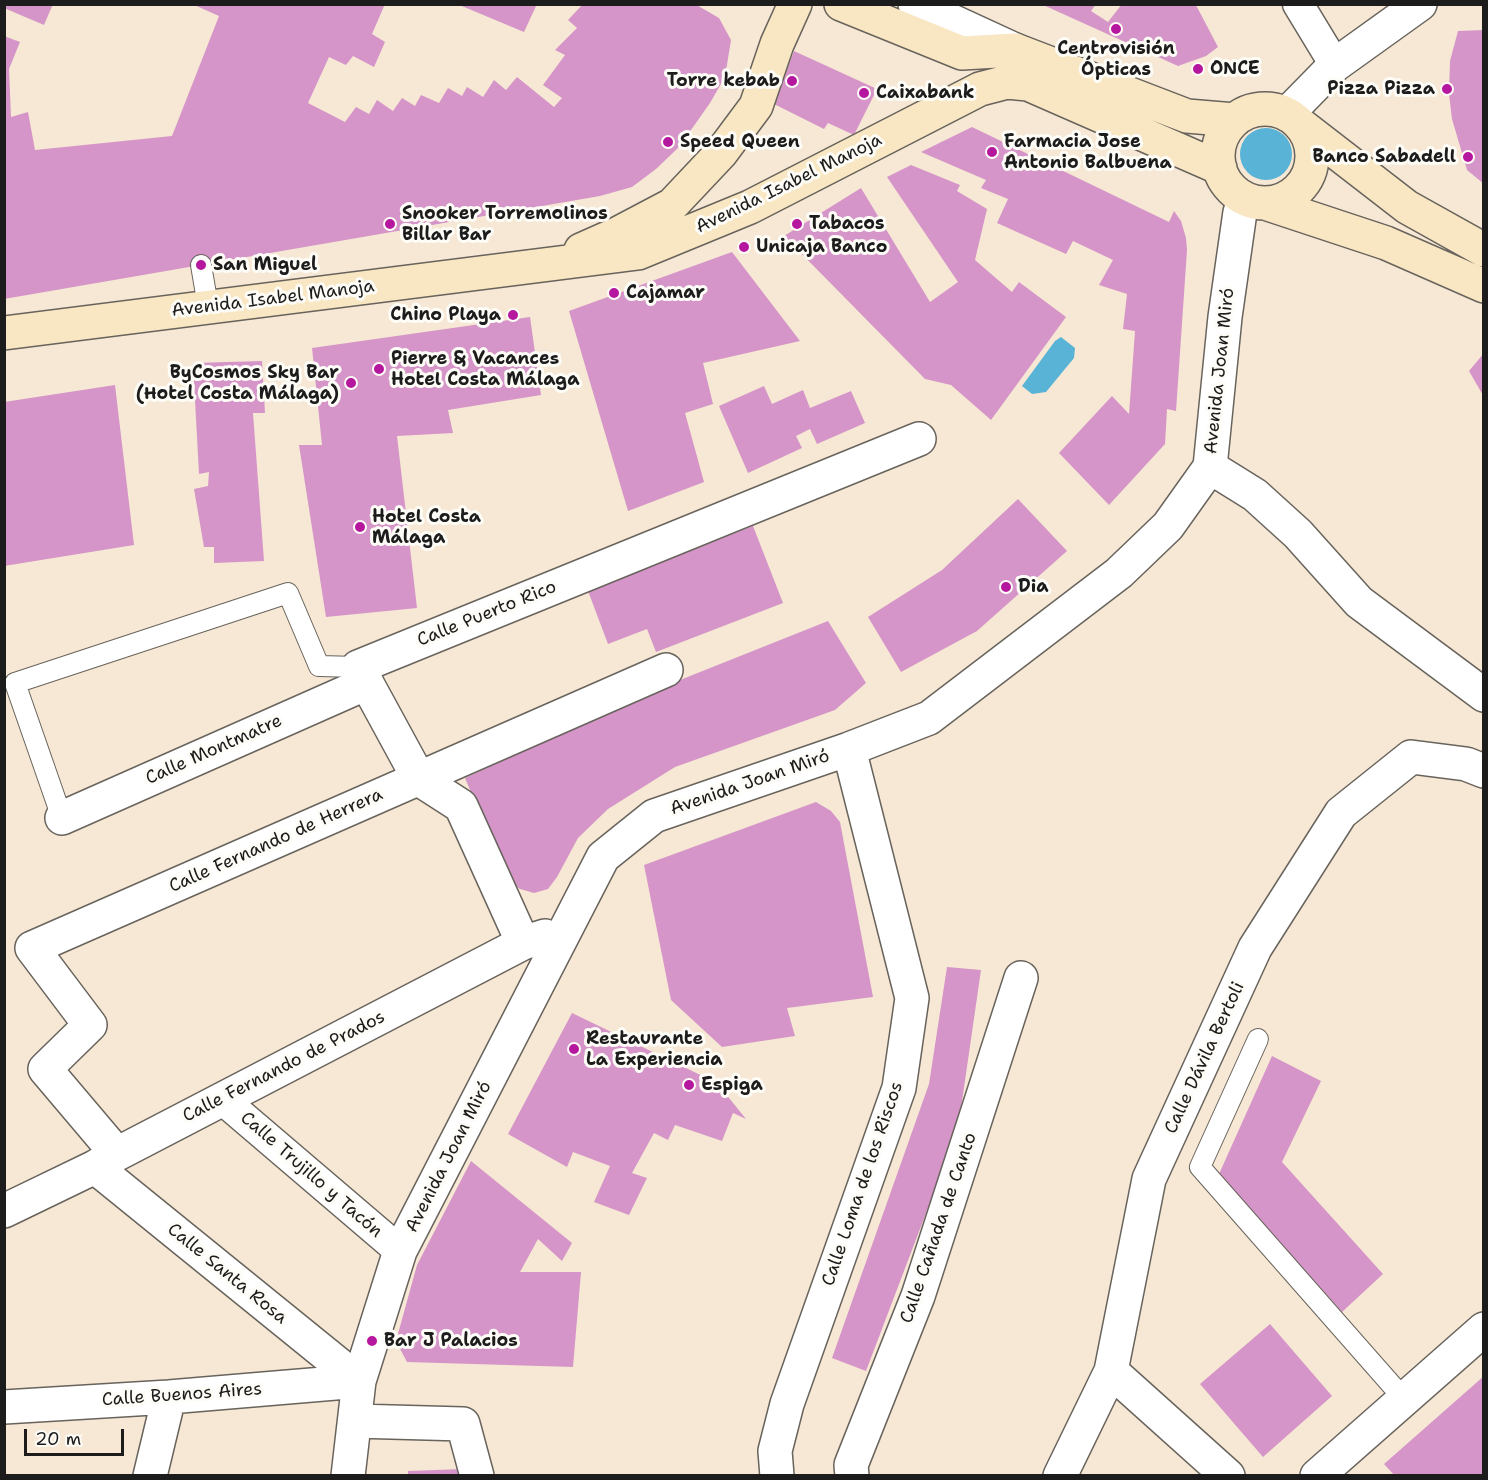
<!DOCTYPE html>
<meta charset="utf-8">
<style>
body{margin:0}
#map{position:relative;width:1488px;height:1480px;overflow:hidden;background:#f6e8d4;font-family:"Shantell Sans",sans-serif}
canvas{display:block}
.frame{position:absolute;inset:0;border:6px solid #1c1c1c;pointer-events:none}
.scale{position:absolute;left:24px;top:1429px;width:100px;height:27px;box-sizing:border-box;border:3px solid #1c1c1c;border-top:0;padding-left:8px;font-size:18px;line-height:21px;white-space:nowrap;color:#1c1c1c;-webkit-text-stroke:4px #fdfcf7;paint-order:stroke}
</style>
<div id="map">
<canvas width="1488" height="1480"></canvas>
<div class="frame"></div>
<div class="scale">20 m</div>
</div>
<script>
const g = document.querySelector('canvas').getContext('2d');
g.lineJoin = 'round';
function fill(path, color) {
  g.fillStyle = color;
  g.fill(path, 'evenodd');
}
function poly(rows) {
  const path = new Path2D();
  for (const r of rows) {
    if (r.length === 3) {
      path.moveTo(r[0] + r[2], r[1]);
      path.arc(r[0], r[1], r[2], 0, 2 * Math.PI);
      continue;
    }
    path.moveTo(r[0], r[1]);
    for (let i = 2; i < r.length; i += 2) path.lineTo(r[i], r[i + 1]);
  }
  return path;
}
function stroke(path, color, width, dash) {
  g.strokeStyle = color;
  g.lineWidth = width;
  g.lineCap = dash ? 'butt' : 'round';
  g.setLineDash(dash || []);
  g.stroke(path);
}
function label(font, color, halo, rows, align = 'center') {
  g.font = font + ' "Shantell Sans",sans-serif';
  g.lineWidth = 6;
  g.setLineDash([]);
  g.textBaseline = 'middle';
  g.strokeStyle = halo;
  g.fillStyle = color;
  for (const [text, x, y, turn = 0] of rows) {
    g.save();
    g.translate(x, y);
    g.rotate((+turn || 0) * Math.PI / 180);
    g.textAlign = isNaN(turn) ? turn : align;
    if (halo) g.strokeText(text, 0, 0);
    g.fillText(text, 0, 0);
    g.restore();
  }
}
const water = poly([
 [1266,154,26],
 [1061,337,1075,348,1074,358,1046,392,1032,394,1022,386,1055,341]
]);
const building = poly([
 [4,4,53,4,44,25,4,8],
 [192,4,385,4,372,34,385,42,374,67,353,56,346,65,329,57,308,103,345,122,356,107,369,114,377,100,393,111,402,98,415,106,421,95,439,103,448,88,462,96,467,87,483,97,494,80,506,90,517,77,554,107,562,98,543,85,565,55,555,50,577,28,568,20,583,4,695,4,719,18,731,40,725,77,710,103,679,147,656,169,632,187,600,196,4,299,4,36,20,42,9,69,11,117,28,112,35,150,172,136,219,16],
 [457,4,537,4,524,32],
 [1041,4,1096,4,1091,11,1108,22,1122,4,1194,4,1197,7,1218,47,1206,56,1178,66],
 [1484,30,1484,184,1467,170,1452,119,1449,94,1450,61,1458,31],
 [794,51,877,89,854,135,828,123,824,129,774,104],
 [972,127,1169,222,1174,211,1181,221,1186,238,1187,250,1176,411,1167,409,1165,444,1109,505,1059,453,1112,396,1129,414,1135,331,1123,329,1127,294,1099,285,1113,260,1073,241,1066,254,997,223,1008,199,981,188,986,180,921,152],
 [911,165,960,185,957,191,987,209,975,260,1012,292,1019,282,1066,317,991,420,951,385,925,379,784,236,861,188,930,302,958,282,887,177],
 [732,252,800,341,703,363,713,404,685,413,704,482,628,511,569,311],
 [530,317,541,395,448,410,453,433,397,436,417,608,326,617,299,445,322,445,312,348],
 [1484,353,1484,397,1469,371],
 [262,361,265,413,253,413,264,561,214,563,214,547,204,547,194,489,208,486,209,472,199,474,193,363],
 [115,385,134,545,4,566,4,402],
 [764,386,772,404,803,390,810,408,851,391,865,423,817,444,810,429,796,436,802,448,748,473,719,406],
 [1018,499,1067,551,977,631,901,672,868,617,942,570],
 [753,526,783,603,656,652,647,629,608,644,588,591],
 [828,621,866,683,835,710,675,767,608,809,578,838,557,877,548,889,534,893,520,889,508,880,465,778,670,684],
 [816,802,831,811,840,822,873,997,787,1008,795,1036,722,1047,671,1000,644,865],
 [947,967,981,970,958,1129,866,1371,832,1358,929,1084],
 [572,1013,717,1083,746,1119,733,1113,722,1141,675,1125,668,1140,654,1133,632,1173,647,1178,629,1215,594,1202,610,1166,573,1152,567,1167,508,1134],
 [1272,1056,1321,1081,1282,1162,1383,1274,1342,1312,1219,1174],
 [471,1161,572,1243,562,1261,538,1239,520,1272,581,1272,573,1367,407,1362,396,1341,417,1265],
 [1270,1324,1332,1396,1263,1457,1200,1384],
 [1484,1376,1484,1476,1395,1476,1384,1464],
 [463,1469,464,1476,408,1476,408,1471]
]);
const service = poly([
 [201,265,208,306],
 [62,818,15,683,288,593,319,666,358,667],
 [1258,1039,1200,1167,1404,1399]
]);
const pedestrian = poly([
 [1298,4,1335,65],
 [222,1099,400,1251]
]);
const minor = poly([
 [915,4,1015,50],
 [1287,114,1335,65,1420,4],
 [1210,467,1255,495,1298,534,1359,602,1484,695],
 [62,818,367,683],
 [523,943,461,806,419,779,358,667,919,439],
 [117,1154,45,1069,90,1025,32,948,666,670],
 [95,1167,359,1381],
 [4,1211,95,1167,117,1154,523,943,545,936],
 [1111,1371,1228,1476],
 [4,1407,169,1397,359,1381],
 [355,1421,463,1424,477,1476],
 [150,1476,169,1397],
 [348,1476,359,1381,400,1251,603,857,654,816,849,749,929,718,1119,573,1168,526,1210,467,1225,317,1240,212,1249,201],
 [777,1476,775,1451,787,1404,899,1088,912,998,849,749],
 [852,1476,851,1465,918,1296,1021,978],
 [1060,1476,1111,1371,1149,1179,1255,948,1341,813,1411,757,1466,764,1484,771],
 [1317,1476,1484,1329]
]);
const secondary = poly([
 [841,4,962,53,1015,50,1187,116,1235,120],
 [1265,156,47],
 [1301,125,1407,207,1484,250],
 [1265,203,1386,243,1484,286],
 [581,250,617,234,672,205,721,153,756,106,777,44,795,4],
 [4,333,638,253,750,207,980,89,1007,82,1028,84,1220,168]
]);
const markers = [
 [1116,29,6,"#b5179e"],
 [1198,69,6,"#b5179e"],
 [792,81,6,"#b5179e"],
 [1447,89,6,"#b5179e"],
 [864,93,6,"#b5179e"],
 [668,142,6,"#b5179e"],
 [992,152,6,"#b5179e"],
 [1468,157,6,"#b5179e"],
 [390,224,6,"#b5179e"],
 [797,224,6,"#b5179e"],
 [744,247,6,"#b5179e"],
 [201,265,6,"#b5179e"],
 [614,293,6,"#b5179e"],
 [513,315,6,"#b5179e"],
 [379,369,6,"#b5179e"],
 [351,383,6,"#b5179e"],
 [360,527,6,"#b5179e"],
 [1006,587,6,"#b5179e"],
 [574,1049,6,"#b5179e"],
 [689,1085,6,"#b5179e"],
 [372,1341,6,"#b5179e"]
];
const poiNames = [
 ["Centrovisión",1116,49,"center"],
 ["Ópticas",1116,70,"center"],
 ["ONCE",1210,69],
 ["Torre kebab",780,81,"right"],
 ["Pizza Pizza",1435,89,"right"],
 ["Caixabank",876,93],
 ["Speed Queen",680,142],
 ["Farmacia Jose",1004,142],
 ["Antonio Balbuena",1004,163],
 ["Banco Sabadell",1456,157,"right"],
 ["Snooker Torremolinos",402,214],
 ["Billar Bar",402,235],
 ["Tabacos",809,224],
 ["Unicaja Banco",756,247],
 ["San Miguel",213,265],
 ["Cajamar",626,293],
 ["Chino Playa",501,315,"right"],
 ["Pierre & Vacances",391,359],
 ["Hotel Costa Málaga",391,380],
 ["ByCosmos Sky Bar",339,373,"right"],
 ["(Hotel Costa Málaga)",339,394,"right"],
 ["Hotel Costa",372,517],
 ["Málaga",372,538],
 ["Dia",1018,587],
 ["Restaurante",586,1039],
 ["La Experiencia",586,1060],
 ["Espiga",701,1085],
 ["Bar J Palacios",384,1341]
];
const streetNames = [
 ["Avenida Isabel Manoja",789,184,-26],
 ["Avenida Isabel Manoja",273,299,-7],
 ["Avenida Joan Miró",1220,371,-84],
 ["Calle Puerto Rico",487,614,-22],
 ["Calle Montmatre",214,750,-24],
 ["Avenida Joan Miró",750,783,-19],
 ["Calle Fernando de Herrera",276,841,-24],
 ["Calle Dávila Bertoli",1205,1058,-65],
 ["Calle Fernando de Prados",284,1067,-27],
 ["Avenida Joan Miró",449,1157,-63],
 ["Calle Trujillo y Tacón",311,1175,41],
 ["Calle Loma de los Riscos",863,1184,-71],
 ["Calle Cañada de Canto",939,1228,-71],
 ["Calle Santa Rosa",227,1274,39],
 ["Calle Buenos Aires",182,1395,-4]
];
fill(water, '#58b3d6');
fill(building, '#d595c8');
stroke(service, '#68635c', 22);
stroke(pedestrian, '#68635c', 33);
stroke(minor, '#68635c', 36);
stroke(secondary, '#68635c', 36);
stroke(service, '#fff', 20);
stroke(pedestrian, '#fff', 30);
stroke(minor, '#fff', 33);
stroke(secondary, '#f9e7c3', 33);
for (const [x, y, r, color] of markers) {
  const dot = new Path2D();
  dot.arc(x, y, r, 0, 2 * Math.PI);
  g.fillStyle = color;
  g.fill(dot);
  stroke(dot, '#fdfcf7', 2);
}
label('bold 18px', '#1c1c1c', '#fdfcf7', poiNames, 'left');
label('18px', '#1c1c1c', '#fdfcf7', streetNames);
</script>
